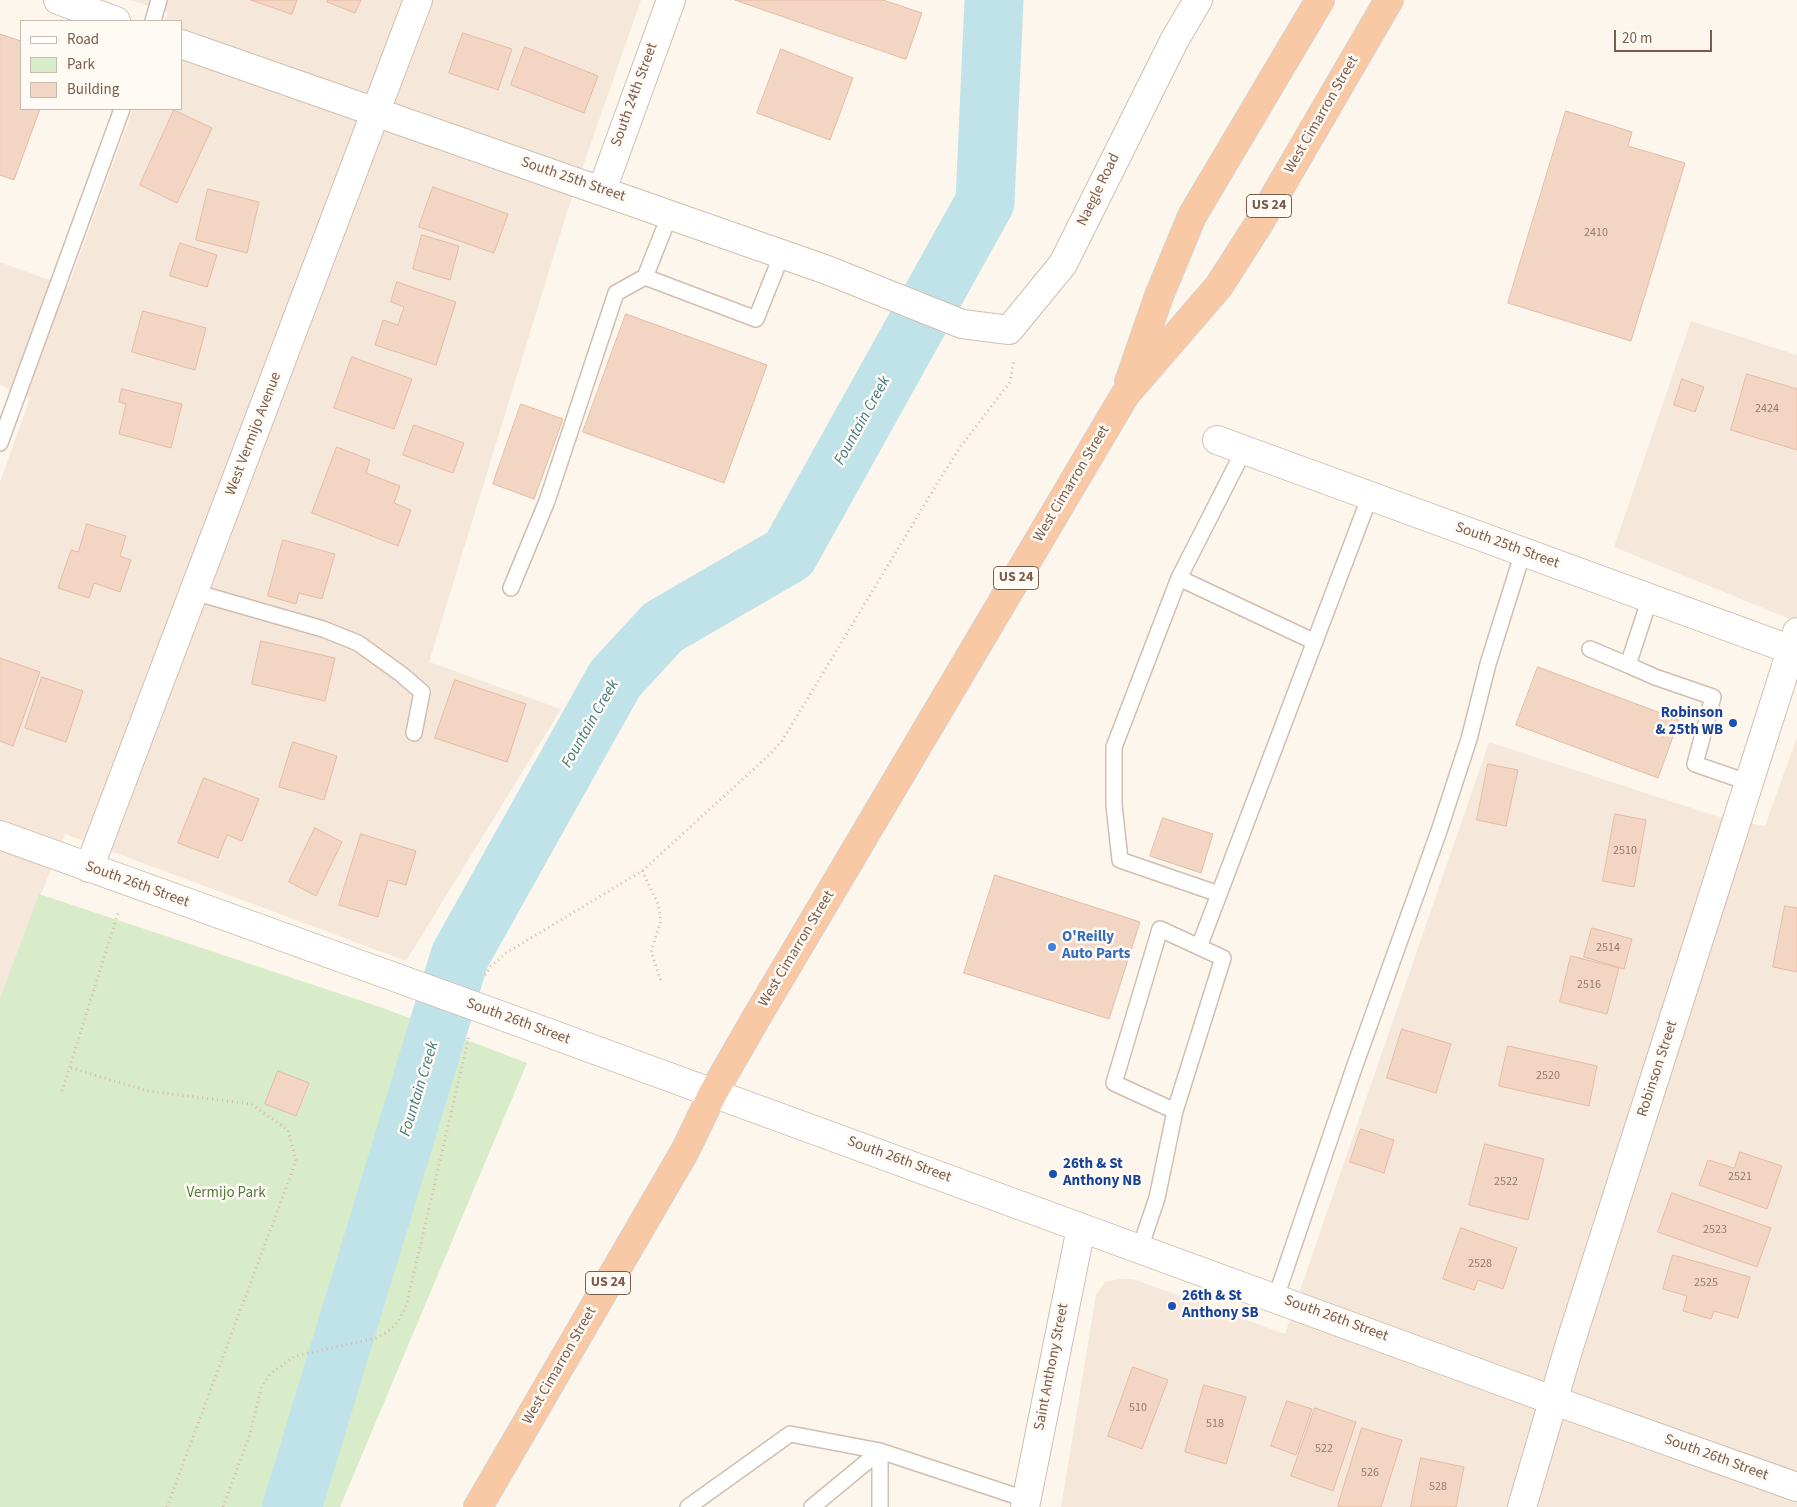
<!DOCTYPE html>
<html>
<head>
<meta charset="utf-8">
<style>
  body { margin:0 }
  #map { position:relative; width:1797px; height:1507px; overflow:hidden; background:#fdf6ec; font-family:"Source Sans 3",sans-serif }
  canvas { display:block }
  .legend { position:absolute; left:20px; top:20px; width:162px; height:90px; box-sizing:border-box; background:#fffaf3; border:1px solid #cabbb1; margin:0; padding:6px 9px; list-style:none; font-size:15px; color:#7a5c4d }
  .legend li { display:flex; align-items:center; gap:10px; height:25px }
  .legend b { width:25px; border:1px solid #cabbb1 }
  .scale { position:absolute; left:1614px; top:30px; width:98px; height:22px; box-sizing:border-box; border:2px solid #7a5c4d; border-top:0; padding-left:6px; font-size:15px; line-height:18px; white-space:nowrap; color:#7a5c4d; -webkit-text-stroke:4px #fffaf3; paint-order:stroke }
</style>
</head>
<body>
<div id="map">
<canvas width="1797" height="1507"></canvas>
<ul class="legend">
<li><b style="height:6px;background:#fff"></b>Road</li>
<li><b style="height:14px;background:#d8ecc9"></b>Park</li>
<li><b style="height:14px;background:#f3d5c3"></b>Building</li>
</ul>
<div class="scale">20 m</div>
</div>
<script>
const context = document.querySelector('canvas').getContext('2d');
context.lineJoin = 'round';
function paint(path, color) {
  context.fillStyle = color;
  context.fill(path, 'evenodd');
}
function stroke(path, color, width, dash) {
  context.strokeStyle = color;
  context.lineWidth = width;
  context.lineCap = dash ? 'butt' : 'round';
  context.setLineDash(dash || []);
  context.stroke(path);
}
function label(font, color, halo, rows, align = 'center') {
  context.font = font + ' "Source Sans 3",sans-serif';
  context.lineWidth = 5;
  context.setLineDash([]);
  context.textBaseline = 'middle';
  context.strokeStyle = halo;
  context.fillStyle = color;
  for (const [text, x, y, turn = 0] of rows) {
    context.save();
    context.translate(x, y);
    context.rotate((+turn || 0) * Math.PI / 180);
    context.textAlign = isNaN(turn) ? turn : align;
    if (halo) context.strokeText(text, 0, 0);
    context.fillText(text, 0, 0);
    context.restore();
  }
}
paint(new Path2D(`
  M131,0H641L568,209L429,662L561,709L406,961L65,834L0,998V482L30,398L0,385V262L68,287L133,109H181V21H165L168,12Z
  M1691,321L1797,355V622L1614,547Z
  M1797,737V1507H1061L1096,1295L1105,1282L1120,1279H1133L1285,1334L1489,742L1716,816L1765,826Z`), '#f5e8da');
paint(new Path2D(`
  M39,894L383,1008L527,1063L340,1507H0V998Z`), '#d8ecc9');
stroke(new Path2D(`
  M292,1507L460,956L615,679L663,627L789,554L985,202L994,0`), '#bfe3e8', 59);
const building = new Path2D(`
  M251,0H297L292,14Z
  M328,0H361L355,13L327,2Z
  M735,0H883L922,13L906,59Z
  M463,33L512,49L498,90L449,73Z
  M0,34L21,41V109H40L14,180L0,175Z
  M525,47L598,76L584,113L511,85Z
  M781,49L853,78L830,140L757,113Z
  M174,110L212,128L177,203L140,185Z
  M1566,111L1632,132L1628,146L1685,163L1631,341L1508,303Z
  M433,187L508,214L494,253L419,227Z
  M208,189L259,202L247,253L196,240Z
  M422,235L459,246L450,280L413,269Z
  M180,243L217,255L207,287L170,276Z
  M397,282L456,302L436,365L375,345L383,320L398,325L404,307L391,302Z
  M143,311L206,328L195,370L132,352Z
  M626,314L767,365L724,483L583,432Z
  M352,357L412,379L394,429L334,408Z
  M1747,374L1797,389V450L1731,430Z
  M1682,379L1704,387L1695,412L1674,405Z
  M122,389L182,404L171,448L119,434L126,404L119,402Z
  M521,404L563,419L534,499L493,484Z
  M414,425L464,443L453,473L403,455Z
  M337,447L370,460L366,473L400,486L394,503L411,510L398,546L312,513Z
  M87,524L126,536L120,556L131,560L120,592L94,583L89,598L58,588L71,550L78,552Z
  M283,540L335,554L322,599L299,593L296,604L268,596Z
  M261,641L335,658L325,701L252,684Z
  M0,658L40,672L13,746L0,741Z
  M1538,667L1679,720L1658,778L1516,725Z
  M42,677L83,691L66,742L25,728Z
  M455,680L526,704L507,762L435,738Z
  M293,742L337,756L324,800L279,787Z
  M1488,764L1518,770L1506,826L1477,820Z
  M204,778L259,799L242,841L227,835L218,858L178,843Z
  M1615,814L1646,820L1634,887L1603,881Z
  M1163,818L1213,834L1201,873L1150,856Z
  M315,828L342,842L316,896L289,882Z
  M361,834L416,851L406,885L388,880L378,917L339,905Z
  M995,875L1140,922L1109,1019L964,973Z
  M1785,906L1797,908V972L1773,967Z
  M1592,928L1632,939L1624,969L1584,957Z
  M1571,956L1619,968L1607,1014L1560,1002Z
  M1402,1029L1451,1044L1436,1093L1387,1078Z
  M1508,1046L1597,1066L1589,1106L1499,1086Z
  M278,1071L309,1083L296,1116L265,1104Z
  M1361,1129L1394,1140L1384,1173L1350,1162Z
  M1485,1144L1544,1159L1528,1220L1469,1205Z
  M1740,1152L1782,1166L1767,1209L1699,1185L1708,1160L1734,1168Z
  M1672,1193L1771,1228L1757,1267L1658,1232Z
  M1461,1228L1517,1248L1503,1289L1478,1280L1474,1290L1443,1279Z
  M1673,1255L1750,1277L1738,1318L1714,1311L1711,1319L1683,1311L1687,1296L1663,1289Z
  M1133,1367L1168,1380L1142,1449L1108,1436Z
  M1204,1385L1246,1397L1226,1464L1185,1452Z
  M1287,1401L1312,1409L1296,1455L1271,1446Z
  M1315,1408L1356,1422L1333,1491L1291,1476Z
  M1362,1428L1402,1440L1381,1507H1341L1338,1506Z
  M1421,1458L1464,1467L1456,1507H1411Z`);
paint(building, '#f3d5c3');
stroke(building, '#e6bba3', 1);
const service = new Path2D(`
  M153,21L159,0
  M670,214L645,277L756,319L782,254
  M0,443L122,109
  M1244,450L1179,578L1315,642
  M1179,578L1114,747V805L1120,860L1219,894
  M511,588L547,501L616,293L645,277
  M194,592L323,629L358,643L401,674L422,692L414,733
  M1590,649L1628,665L1650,598
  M1628,665L1655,677L1713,697L1695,764L1750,783
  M1199,947L1370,496
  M1140,1248L1157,1198L1175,1111L1223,958L1160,929L1114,1083L1175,1111
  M1276,1297L1354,1068L1439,831L1469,739L1488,664L1523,552
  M688,1507L790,1434L880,1451L1025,1499
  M812,1507L880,1451
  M880,1507V1451`);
const minor = new Path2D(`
  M58,0L116,21
  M181,44L827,270L962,324L1009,330L1063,264L1174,41L1198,0
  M602,190L671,0
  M1217,440L1797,652
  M89,868L418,0
  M1025,1507L1081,1228
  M1522,1507L1569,1347L1797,632`);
const tertiary = new Path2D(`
  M0,835L386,974
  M505,1017L1555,1401L1797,1487`);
const trunk = new Path2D(`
  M1129,382L1159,296L1192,216L1320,0
  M478,1507L685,1151L713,1093L755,1020L1125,395L1219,286L1258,225L1389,0`);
stroke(service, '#d1beb0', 18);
stroke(minor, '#d1beb0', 30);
stroke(tertiary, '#d1beb0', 30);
stroke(trunk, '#dad1cd', 30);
stroke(new Path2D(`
  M642,871L658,904L661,920L651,952L661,981
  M485,975L491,966L506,953L642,871L767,757L782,741L943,474L961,446L1010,382L1014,359
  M71,1068L148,1091L251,1104L288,1130L296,1161L167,1507
  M62,1091L119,910
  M223,1507L249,1437L262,1386L270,1374L295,1356L376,1338C394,1330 400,1321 407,1303L469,1036`), '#d9b8a5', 3, [1, 4]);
stroke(service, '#fff', 15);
stroke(minor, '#fff', 28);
stroke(tertiary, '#fff', 28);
stroke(trunk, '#f9c8a4', 28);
const tertiaryBridge = new Path2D(`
  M386,974L505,1017`);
stroke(tertiaryBridge, '#d1beb0', 30, []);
stroke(tertiaryBridge, '#fff', 28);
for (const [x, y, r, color] of [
  [1733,723,5,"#1a4fb4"],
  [1052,947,5,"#3f7fe0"],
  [1053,1174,5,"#1a4fb4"],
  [1172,1306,5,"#1a4fb4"]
]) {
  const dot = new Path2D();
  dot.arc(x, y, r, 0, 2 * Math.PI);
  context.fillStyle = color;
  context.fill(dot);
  stroke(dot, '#fffaf3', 2);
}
label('12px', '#987a6a', null, [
  ["2410",1596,233],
  ["2424",1767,409],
  ["2510",1625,851],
  ["2514",1608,948],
  ["2516",1589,985],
  ["2520",1548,1076],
  ["2521",1740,1177],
  ["2522",1506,1182],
  ["2523",1715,1230],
  ["2528",1480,1264],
  ["2525",1706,1283],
  ["510",1138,1408],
  ["518",1215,1424],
  ["522",1324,1449],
  ["526",1370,1473],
  ["528",1438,1487]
]);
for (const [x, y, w] of [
  [1269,206,45],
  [1016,578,45],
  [608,1283,45]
]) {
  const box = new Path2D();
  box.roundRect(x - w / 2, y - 11.5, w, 23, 4);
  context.fillStyle = '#fffaf3';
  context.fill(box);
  stroke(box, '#7a5c4d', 1);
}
label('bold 14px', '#7a5c4d', null, [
  ["US 24",1269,206],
  ["US 24",1016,578],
  ["US 24",608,1283]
]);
label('15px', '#7a5c4d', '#fffaf3', [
  ["South 24th Street",635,95,-70],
  ["West Cimarron Street",1322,115,-60],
  ["South 25th Street",573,180,19],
  ["Naegle Road",1099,190,-64],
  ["West Vermijo Avenue",254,434,-69],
  ["West Cimarron Street",1072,484,-59],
  ["South 25th Street",1507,546,20],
  ["South 26th Street",137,885,20],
  ["West Cimarron Street",797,949,-59],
  ["South 26th Street",518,1022,20],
  ["Robinson Street",1658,1069,-72],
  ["South 26th Street",899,1160,20],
  ["South 26th Street",1336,1319,20],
  ["West Cimarron Street",560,1366,-60],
  ["Saint Anthony Street",1052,1367,-79],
  ["South 26th Street",1716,1458,20]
]);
label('bold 15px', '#164399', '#fffaf3', [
  ["Robinson",1723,714,"right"],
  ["& 25th WB",1723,731,"right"],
  ["26th & St",1063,1165],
  ["Anthony NB",1063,1182],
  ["26th & St",1182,1297],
  ["Anthony SB",1182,1314]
], 'left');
label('bold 15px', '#366cbe', '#fffaf3', [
  ["O'Reilly",1062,938],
  ["Auto Parts",1062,955]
], 'left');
label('15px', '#537a41', '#fffaf3', [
  ["Vermijo Park",226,1194]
]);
label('italic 16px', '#437c86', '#fffaf3', [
  ["Fountain Creek",863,421,-61],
  ["Fountain Creek",591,724,-60],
  ["Fountain Creek",420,1089,-73]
]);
</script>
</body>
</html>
